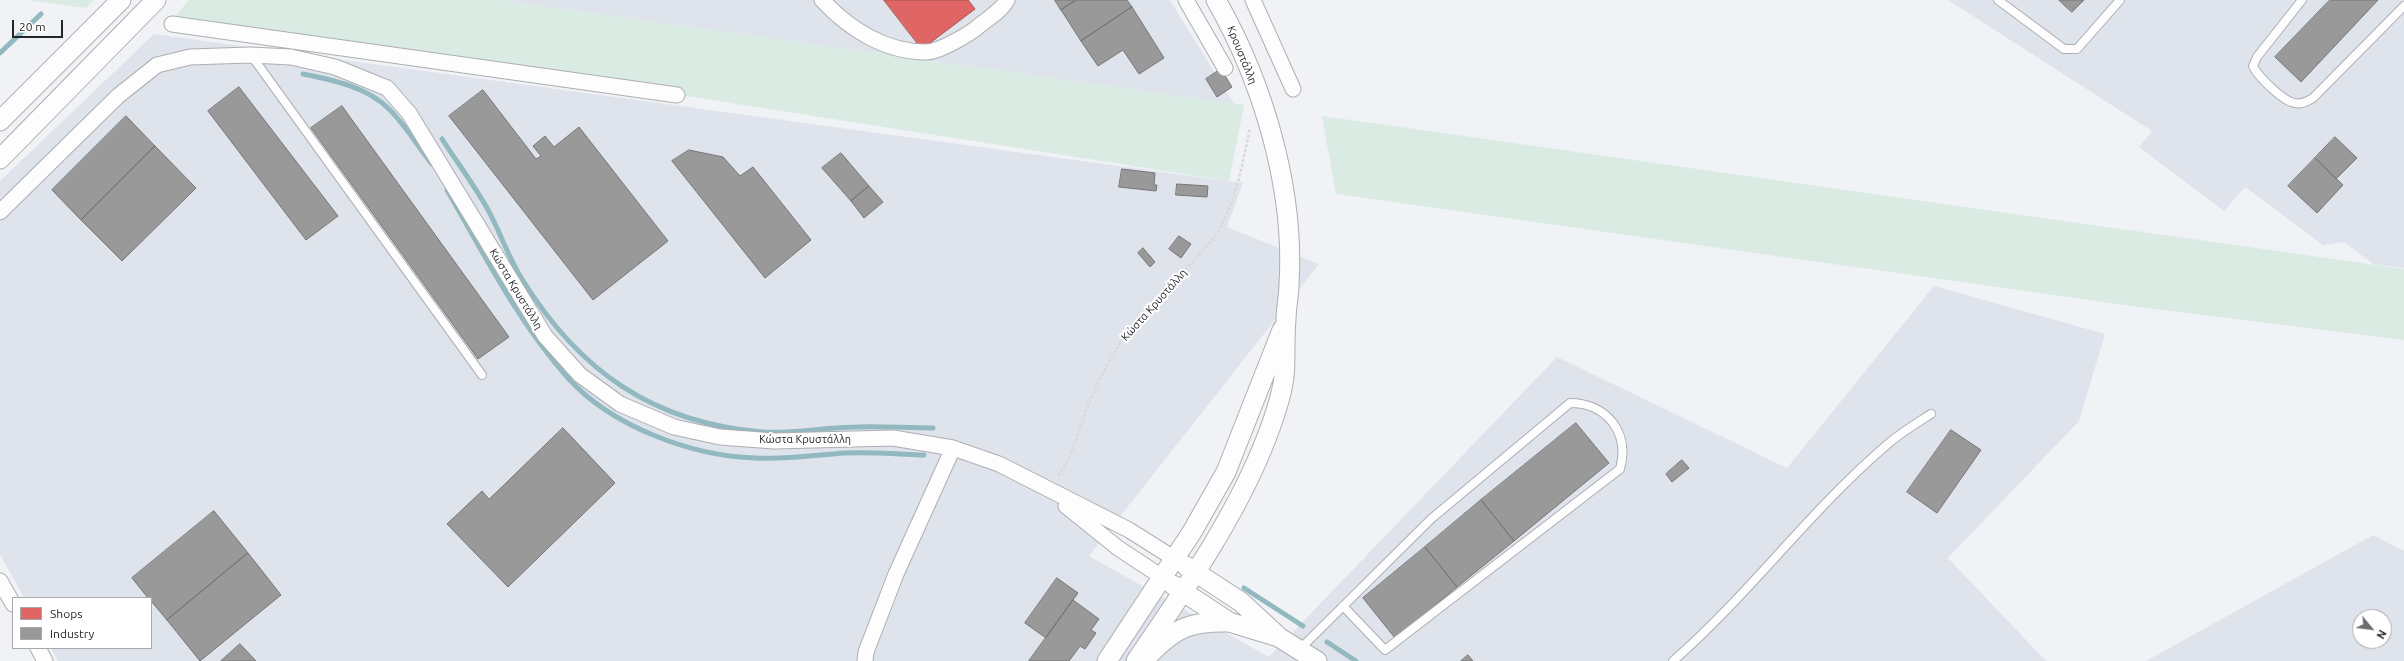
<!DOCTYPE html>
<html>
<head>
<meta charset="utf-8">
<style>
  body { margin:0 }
  #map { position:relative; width:2404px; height:661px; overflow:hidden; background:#f0f2f5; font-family:Ubuntu,sans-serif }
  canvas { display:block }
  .legend { position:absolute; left:12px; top:597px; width:140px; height:52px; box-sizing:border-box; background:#fff; border:1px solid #a7a8a9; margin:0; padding:5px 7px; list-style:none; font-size:12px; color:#242527 }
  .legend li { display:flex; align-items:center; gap:8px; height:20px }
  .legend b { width:20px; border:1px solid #a7a8a9 }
  .north { position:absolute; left:2352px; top:609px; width:40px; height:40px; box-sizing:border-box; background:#fff; border:1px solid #a7a8a9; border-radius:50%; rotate:119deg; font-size:11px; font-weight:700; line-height:16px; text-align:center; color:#242527 }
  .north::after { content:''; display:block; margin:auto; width:14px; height:18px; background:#6b6d6f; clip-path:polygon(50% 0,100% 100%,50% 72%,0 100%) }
  .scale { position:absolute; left:12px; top:20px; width:51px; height:18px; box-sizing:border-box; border:2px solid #242527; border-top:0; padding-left:5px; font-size:12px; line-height:14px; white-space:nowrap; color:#242527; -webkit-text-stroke:3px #fff; paint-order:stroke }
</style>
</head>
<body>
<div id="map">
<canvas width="2404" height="661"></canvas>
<ul class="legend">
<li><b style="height:11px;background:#e06666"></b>Shops</li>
<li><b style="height:11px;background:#999"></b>Industry</li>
</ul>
<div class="north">N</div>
<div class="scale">20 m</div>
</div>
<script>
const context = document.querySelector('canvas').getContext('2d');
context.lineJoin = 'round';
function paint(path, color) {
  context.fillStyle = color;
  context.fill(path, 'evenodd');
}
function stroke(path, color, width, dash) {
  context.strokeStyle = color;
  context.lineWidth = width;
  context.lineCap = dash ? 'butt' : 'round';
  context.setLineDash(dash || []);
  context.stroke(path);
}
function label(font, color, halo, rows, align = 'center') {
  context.font = font + ' Ubuntu,sans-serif';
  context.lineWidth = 4;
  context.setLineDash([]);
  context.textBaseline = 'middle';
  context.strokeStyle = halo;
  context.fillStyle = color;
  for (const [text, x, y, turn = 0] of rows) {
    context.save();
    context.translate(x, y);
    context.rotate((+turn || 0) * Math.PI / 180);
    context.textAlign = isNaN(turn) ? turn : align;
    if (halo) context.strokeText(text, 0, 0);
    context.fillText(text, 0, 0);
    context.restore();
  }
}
paint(new Path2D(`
  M500,0H1170L1234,104Z
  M1948,0H2404V268L2373,264L2344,242L2323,245L2245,187L2224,211L2139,147L2152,131Z
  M154,34L1243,183L1227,227L1319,264L1089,556L1269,657L1557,357L1787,468L1934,286L2105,334L2079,421L1948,558L2046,661H58L51,648H151V598H24L0,554V181Z
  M2373,535L2404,551V661H2146ZM2360,617H2384V641H2360Z`), '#dfe4ec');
paint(new Path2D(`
  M26,0H94L86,8Z
  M189,0H500L1244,105L1229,181L175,16Z
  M1322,116L2404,269V340L2139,307L1336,194Z`), '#d9ebe2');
const shops = new Path2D(`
  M884,0H968L975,9L922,49Z`);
paint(shops, '#e06666');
stroke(shops, '#a85253', 1);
const industry = new Path2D(`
  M1055,0H1076L1061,10Z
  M1076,0H1127L1132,7L1081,41L1061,10Z
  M2059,0H2084L2072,12Z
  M2330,0H2378L2301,82L2275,57Z
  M1132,7L1164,58L1139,74L1123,50L1098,66L1081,41Z
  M1221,69L1232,87L1217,97L1206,79Z
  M239,87L338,216L306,240L208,111Z
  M483,90L536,159L541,156L533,146L545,136L554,147L579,127L668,241L593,300L449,116Z
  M342,106L509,337L478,359L311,128Z
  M126,116L155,146L81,220L52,190Z
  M2335,137L2357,158L2336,179L2315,158Z
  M155,146L196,188L122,261L81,220Z
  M689,150L723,157L740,176L753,167L811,240L765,278L672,161Z
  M841,153L869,186L851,201L822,168Z
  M2315,158L2343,185L2317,213L2288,186Z
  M1122,169L1155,173L1154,185H1157L1156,191L1119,187Z
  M1177,184L1208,186L1207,197L1176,195Z
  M869,186L883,202L864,218L851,201Z
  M1179,236L1191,244L1181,258L1169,249Z
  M1143,248L1155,262L1150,267L1138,253Z
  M1576,423L1609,463L1514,541L1481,500Z
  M563,428L615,483L508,587L447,524L482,491L489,499Z
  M1951,430L1981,450L1937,513L1907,492Z
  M1682,460L1689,468L1672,482L1666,474Z
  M1481,500L1514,541L1457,587L1425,547Z
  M214,511L248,553L167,620L151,601V598H148L132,578Z
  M1425,547L1457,587L1395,638L1363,598Z
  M248,553L281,595L200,661L167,620Z
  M1057,578L1078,593L1046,638L1025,623Z
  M1073,600L1099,619L1091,630L1096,633L1085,649L1080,646L1069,661H1029Z
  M240,644L256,661H221Z
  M1468,655L1473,661H1461Z`);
paint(industry, '#999');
stroke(industry, '#767677', 1);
stroke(new Path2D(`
  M0,53L41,14
  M303,74C333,80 368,87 390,110C406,126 418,147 432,164
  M442,139C457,162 474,185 487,208C500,231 508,257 522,279C579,371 653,423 762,432C794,434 825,427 857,427C882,426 907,428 933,428
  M447,190C484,254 518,322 568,378C611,426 691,456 755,458C785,460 815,455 845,453C871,452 898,454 924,455
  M1244,588L1303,626
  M1327,642L1356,661`), '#93b9c0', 5);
const service = new Path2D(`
  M1998,0L2064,49H2077L2120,0
  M2302,0L2257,57L2253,66C2258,77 2284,102 2295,103C2302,105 2307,101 2313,98L2404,6
  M251,55L482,375
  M1299,650L1431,519L1570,403C1607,403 1630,433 1620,469L1385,650L1343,606
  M1673,661C1750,594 1811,509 1889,443C1902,432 1917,423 1931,414`);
const minor = new Path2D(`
  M822,0C849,29 885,52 926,52C939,52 970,34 980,25C989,18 1002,10 1007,0
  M1186,0L1225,68
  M1253,0L1293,89
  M172,24L677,95
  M0,212L118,96L157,65L190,57L250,55L291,57L335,67L387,88L409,113L545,336L580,375L620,404L674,427L720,437L774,441L893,438L953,448L999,464L1129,530L1175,559
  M1066,506L1118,548L1162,577
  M0,581L13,604
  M38,648L45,661
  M865,661L866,652L896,574L953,448`);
const tertiary = new Path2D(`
  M0,121L121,0
  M0,159L156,0
  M1186,566L1241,602L1280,638L1317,661
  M1173,585L1229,622L1275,636
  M1150,654C1176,627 1192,621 1229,622
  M1107,661L1192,532L1226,472L1282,330
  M1136,661C1182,593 1230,526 1262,449C1271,427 1281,401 1284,377C1286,358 1284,339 1286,320C1286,308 1289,296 1289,284C1295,189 1263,82 1216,0`);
stroke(service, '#adaeb1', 10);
stroke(minor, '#adaeb1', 17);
stroke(tertiary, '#adaeb1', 21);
stroke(new Path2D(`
  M1058,476C1073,456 1077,434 1086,411C1096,385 1109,359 1125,336L1214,238C1236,204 1242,166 1250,128`), '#d9d9db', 2.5, [3, 2]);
stroke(service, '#fdfdfe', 8);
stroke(minor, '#fdfdfe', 15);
stroke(tertiary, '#fdfdfe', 19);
label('11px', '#242527', '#fff', [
  ["Κρουστάλλη",1242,55,68],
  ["Κώστα Κρυστάλλη",516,289,59],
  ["Κώστα Κρυστάλλη",1154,305,-48],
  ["Κώστα Κρυστάλλη",805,439]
]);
</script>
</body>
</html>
